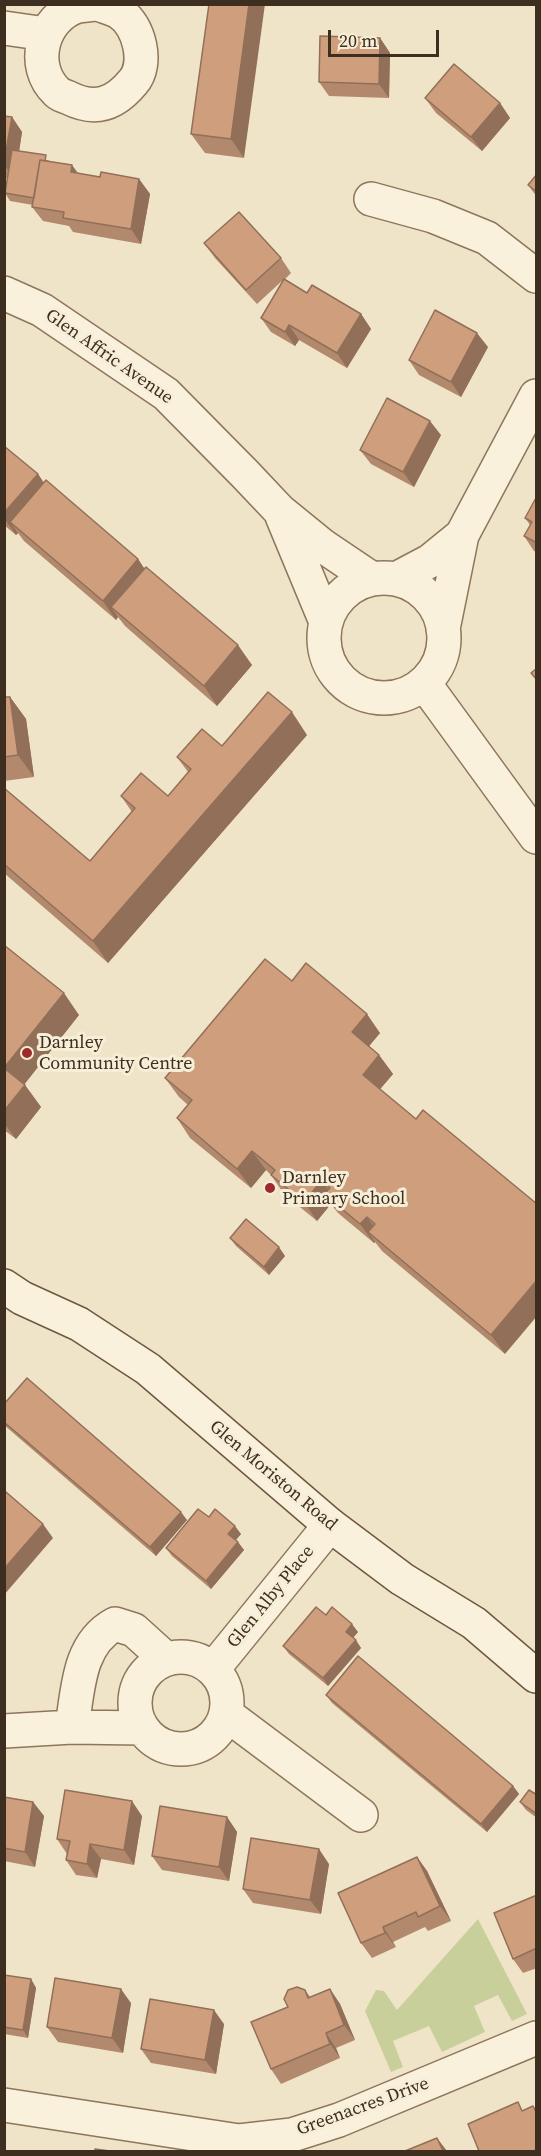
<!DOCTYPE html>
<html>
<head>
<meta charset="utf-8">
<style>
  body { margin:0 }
  #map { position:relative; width:541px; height:2156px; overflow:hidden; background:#f0e4c8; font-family:"Source Serif 4",serif }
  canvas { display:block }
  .frame { position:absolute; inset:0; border:6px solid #3d2e20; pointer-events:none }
  .scale { position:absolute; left:328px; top:30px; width:111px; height:27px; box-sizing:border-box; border:3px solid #3d2e20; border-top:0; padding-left:8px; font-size:18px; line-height:21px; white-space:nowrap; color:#3d2e20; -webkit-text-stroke:4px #f7eed8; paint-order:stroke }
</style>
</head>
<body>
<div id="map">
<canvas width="541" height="2156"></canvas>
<div class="frame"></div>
<div class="scale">20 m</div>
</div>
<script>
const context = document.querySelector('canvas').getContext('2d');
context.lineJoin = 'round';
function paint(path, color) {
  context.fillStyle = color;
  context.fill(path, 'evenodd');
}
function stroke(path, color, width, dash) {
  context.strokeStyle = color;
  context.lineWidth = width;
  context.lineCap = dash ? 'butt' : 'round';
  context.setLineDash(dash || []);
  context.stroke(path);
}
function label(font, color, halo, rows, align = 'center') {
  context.font = font + ' "Source Serif 4",serif';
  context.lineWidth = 6;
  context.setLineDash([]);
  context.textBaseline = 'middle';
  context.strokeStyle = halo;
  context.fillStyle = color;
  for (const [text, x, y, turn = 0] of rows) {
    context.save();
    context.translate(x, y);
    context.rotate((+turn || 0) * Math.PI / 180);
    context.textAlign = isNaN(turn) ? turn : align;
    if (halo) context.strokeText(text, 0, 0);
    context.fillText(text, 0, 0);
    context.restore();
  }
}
paint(new Path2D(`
  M478,1919L527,2014L512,2021L498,1995L474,2006L485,2032L442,2052L429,2026L393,2041L403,2067L391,2072L365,2011L376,1990L384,1991L397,2010Z`), '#c9cf9b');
const street = new Path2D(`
  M96,4C90,5 83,5 78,6C42,17 29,66 57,92C59,95 65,96 69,98C95,111 115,104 133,82C149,64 139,25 120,13C114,9 105,7 98,4
  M4,28L46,34
  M371,199L433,216L487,238L536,276
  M4,293L42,310L166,394L245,474L280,511L323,546L372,579
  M282,516L326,622
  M324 638a60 60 0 1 1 120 0a60 60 0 1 1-120 0Z
  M396,579L430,561L462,535
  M443,629L462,535L536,396
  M424,683L536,837
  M135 1703a46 46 0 1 1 92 0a46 46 0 1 1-92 0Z
  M213,1669L330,1525
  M226,1714L361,1815
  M72,1727C78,1690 78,1644 115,1624L134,1630L166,1659
  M4,1731L72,1727L142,1728
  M4,2105L239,2141L292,2135L339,2120L536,2038`);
const secondary = new Path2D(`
  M4,1286L22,1298L79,1324L148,1369L330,1525L402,1579L474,1623L536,1676`);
stroke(street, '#8d765c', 36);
stroke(secondary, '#6f573f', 36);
stroke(street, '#faf1dc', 33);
stroke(secondary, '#faf1dc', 33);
paint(new Path2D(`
  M209,4L244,158L205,153L191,134Z
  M380,38L390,53L389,98L329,96L319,82Z
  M425,98L500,103L510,118L482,151L436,113Z
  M4,116L12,117L22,132L19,151L50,161L78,174L100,177L139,179L150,194L141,244L73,232L69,226L43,221L32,207L33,205L10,201L5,193L7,178L4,177Z
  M537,174V197L528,185Z
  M204,243L281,258L291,273L285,279L307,293L361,314L371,329L347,368L299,340L295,346L271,332L261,318L283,280L257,304L215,258Z
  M488,347L461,397L419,375L409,360Z
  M441,435L414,487L371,464L360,450Z
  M4,446L38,474L44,483L138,559L144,568L252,665L217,706L125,626L118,617L116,620L24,541L18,533L16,535L4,525Z
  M537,496V552L534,551L524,536L530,525L525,518Z
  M4,697H10L26,719L34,777L4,781Z
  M307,735L108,963L4,873V788L90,861L132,812L121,796H168L188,772L177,757L222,746Z
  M4,945L79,1015L24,1084L41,1107L16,1139L4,1130Z
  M292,981L380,1033L369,1046L379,1055L393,1074L380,1089L505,1354L382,1251L375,1242L374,1243L338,1213L331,1204L317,1221L284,1194L271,1175L266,1170L251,1188L190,1138L177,1118L188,1105L179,1097L165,1078Z
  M230,1238L285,1256L269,1275L236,1246Z
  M4,1404L187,1520L156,1556L4,1425Z
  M209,1517L241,1534L236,1540L244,1550L211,1589L172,1556L166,1548Z
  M326,1615L358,1632L353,1638L361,1648L328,1686L289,1654L283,1646Z
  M326,1695L513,1786L519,1794L487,1832L332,1703Z
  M537,1795V1818L526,1810L520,1802Z
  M4,1797L33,1802L44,1816L35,1867L4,1861Z
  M142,1816L134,1865L101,1859L97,1878L76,1875L66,1860L67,1854L57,1839Z
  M227,1817L237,1832L229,1881L162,1870L152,1856Z
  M417,1857L427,1871L451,1921L428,1931L425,1927L393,1942L396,1947L372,1958L361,1943Z
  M329,1864L321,1914L253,1903L243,1889Z
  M537,1895V1968L523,1973L513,1959Z
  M4,1975L31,1979L36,1988L28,2038L4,2034Z
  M330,1989L340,2004L355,2040L336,2048L340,2058L281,2084L271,2069L288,2007L305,1990L311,1998Z
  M131,2003L123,2053L58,2042L47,2027Z
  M224,2024L216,2074L151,2063L141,2049Z`), '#b2896c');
paint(new Path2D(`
  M249,4H265L244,158L231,139Z
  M380,38L390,53L389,98L379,84Z
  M500,103L510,118L482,151L471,137Z
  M12,117L22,132L15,179L4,165Z
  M72,165L83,180L71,172Z
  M139,179L150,194L141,244L131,229Z
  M361,314L371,329L347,368L337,353Z
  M289,325L299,340L295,346L285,332Z
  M477,333L488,347L461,397L451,382Z
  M430,421L441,435L414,487L403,472Z
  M38,474L51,494L10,522L18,533L16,535L4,518V513Z
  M138,559L151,579L111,607L118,617L116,620L103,601Z
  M238,645L252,665L217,706L204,686Z
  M10,697L26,719L34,777L18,755Z
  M292,712L307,735L108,963L93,941Z
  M64,993L79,1015L20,1090L4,1068Z
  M367,1014L380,1033L365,1051L352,1032Z
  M379,1055L393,1074L376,1094L363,1075Z
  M25,1085L41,1107L16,1139L4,1123V1111Z
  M252,1151L266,1170L251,1188L237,1169Z
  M322,1180L335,1200L324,1194L331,1204L317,1221L304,1202Z
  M367,1217L380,1236L368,1232L375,1242L374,1243L360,1224Z
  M279,1247L285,1256L269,1275L264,1267Z
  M537,1280V1316L505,1354L491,1335Z
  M181,1512L187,1520L156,1556L150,1547Z
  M43,1524L53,1538L4,1595V1569Z
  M235,1526L241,1534L234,1542L228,1534Z
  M238,1542L244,1550L211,1589L206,1581Z
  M352,1624L358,1632L351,1640L346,1632Z
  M356,1640L361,1648L328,1686L323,1678Z
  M513,1786L519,1794L487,1832L481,1824Z
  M132,1801L142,1816L134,1865L124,1850Z
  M33,1802L44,1816L35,1867L25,1852Z
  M227,1817L237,1832L229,1881L219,1867Z
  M90,1844L101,1859L97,1878L87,1864Z
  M319,1849L329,1864L321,1914L310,1900Z
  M417,1857L427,1871L451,1921L440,1906Z
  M383,1927L393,1942L396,1947L385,1933Z
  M31,1979L36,1988L28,2038L23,2030Z
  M121,1989L131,2003L123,2053L112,2038Z
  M330,1989L340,2004L355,2040L344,2025Z
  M214,2010L224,2024L216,2074L205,2060Z
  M326,2033L336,2048L340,2058L330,2044Z
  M437,2138L447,2151H443Z`), '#916f58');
const building = new Path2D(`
  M209,4H249L231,139L191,134Z
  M320,36L380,38L379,84L319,82Z
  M454,64L500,103L471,137L425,98Z
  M4,116L12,117L4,162Z
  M12,150L46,155L45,161L40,160L34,198L5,193Z
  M40,160L72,165L71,172L100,177L101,172L139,179L131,229L63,218L64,212L32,207Z
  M537,174V192L528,185Z
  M239,212L281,258L246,290L204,243Z
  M284,279L307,293L312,285L361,314L337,353L289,325L285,332L261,318Z
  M435,310L477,333L451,382L409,360Z
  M387,398L430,421L403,472L360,450Z
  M4,446L38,474L4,513Z
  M46,480L138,559L103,601L10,522Z
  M537,496V543L524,536L532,522L525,518Z
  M146,567L238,645L204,686L111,607Z
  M537,668V680L531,673Z
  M268,692L292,712L93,941L4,864V788L90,861L135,808L121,796L141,773L168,796L191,769L177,757L202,729L222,746Z
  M4,697H10L18,755L4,757Z
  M4,945L64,993L4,1068Z
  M265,959L292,981L306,963L367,1014L352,1032L379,1055L363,1075L416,1119L423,1110L537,1204V1280L491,1335L368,1232L375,1224L367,1217L360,1224L324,1194L330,1188L322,1180L304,1202L271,1175L275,1170L252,1151L237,1169L177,1118L192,1100L165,1078Z
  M4,1068L25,1085L4,1111Z
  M246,1219L279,1247L264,1267L230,1238Z
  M27,1378L181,1512L150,1547L4,1422V1404Z
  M6,1492L43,1524L4,1569V1493Z
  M198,1509L209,1517L215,1509L235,1526L228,1534L238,1542L206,1581L166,1548Z
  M316,1607L326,1615L332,1607L352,1624L346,1632L356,1640L323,1678L283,1646Z
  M358,1656L513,1786L481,1824L326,1695Z
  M65,1790L132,1801L124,1850L90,1844L87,1864L66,1860L70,1841L57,1839Z
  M529,1790L537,1795V1814L520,1802Z
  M4,1797L33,1802L25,1852L4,1848Z
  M160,1806L227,1817L219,1867L152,1856Z
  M251,1838L319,1849L310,1900L243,1889Z
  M417,1857L440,1906L418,1917L416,1912L383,1927L385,1933L361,1943L338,1893Z
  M537,1895V1948L513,1959L494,1913Z
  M4,1975L31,1979L23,2030L4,2027Z
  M55,1978L121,1989L112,2038L47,2027Z
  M297,1987L305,1990L308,1998L330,1989L344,2025L326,2033L330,2044L271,2069L251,2022L288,2007L284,1999L288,1990Z
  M150,1999L214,2010L205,2060L141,2049Z
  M518,2102L522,2111L533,2106L537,2114V2150L533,2151H479L468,2124Z
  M437,2138L443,2151H405Z
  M95,2149L110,2151H95Z`);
paint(building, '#cf9f7d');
stroke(building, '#916f58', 1.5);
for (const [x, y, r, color] of [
  [27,1053,6,"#9e2a2b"],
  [270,1188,6,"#9e2a2b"]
]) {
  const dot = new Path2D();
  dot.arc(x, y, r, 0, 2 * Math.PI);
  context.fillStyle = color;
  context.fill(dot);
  stroke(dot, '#f7eed8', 2);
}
label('18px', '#3d2e20', '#f7eed8', [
  ["Glen Affric Avenue",109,357,35],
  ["Glen Moriston Road",273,1476,40],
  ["Glen Alby Place",271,1597,-51],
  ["Greenacres Drive",363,2107,-20]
]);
label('18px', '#3d2e20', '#f7eed8', [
  ["Darnley",39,1043],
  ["Community Centre",39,1064],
  ["Darnley",282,1178],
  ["Primary School",282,1199]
], 'left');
</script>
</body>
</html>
